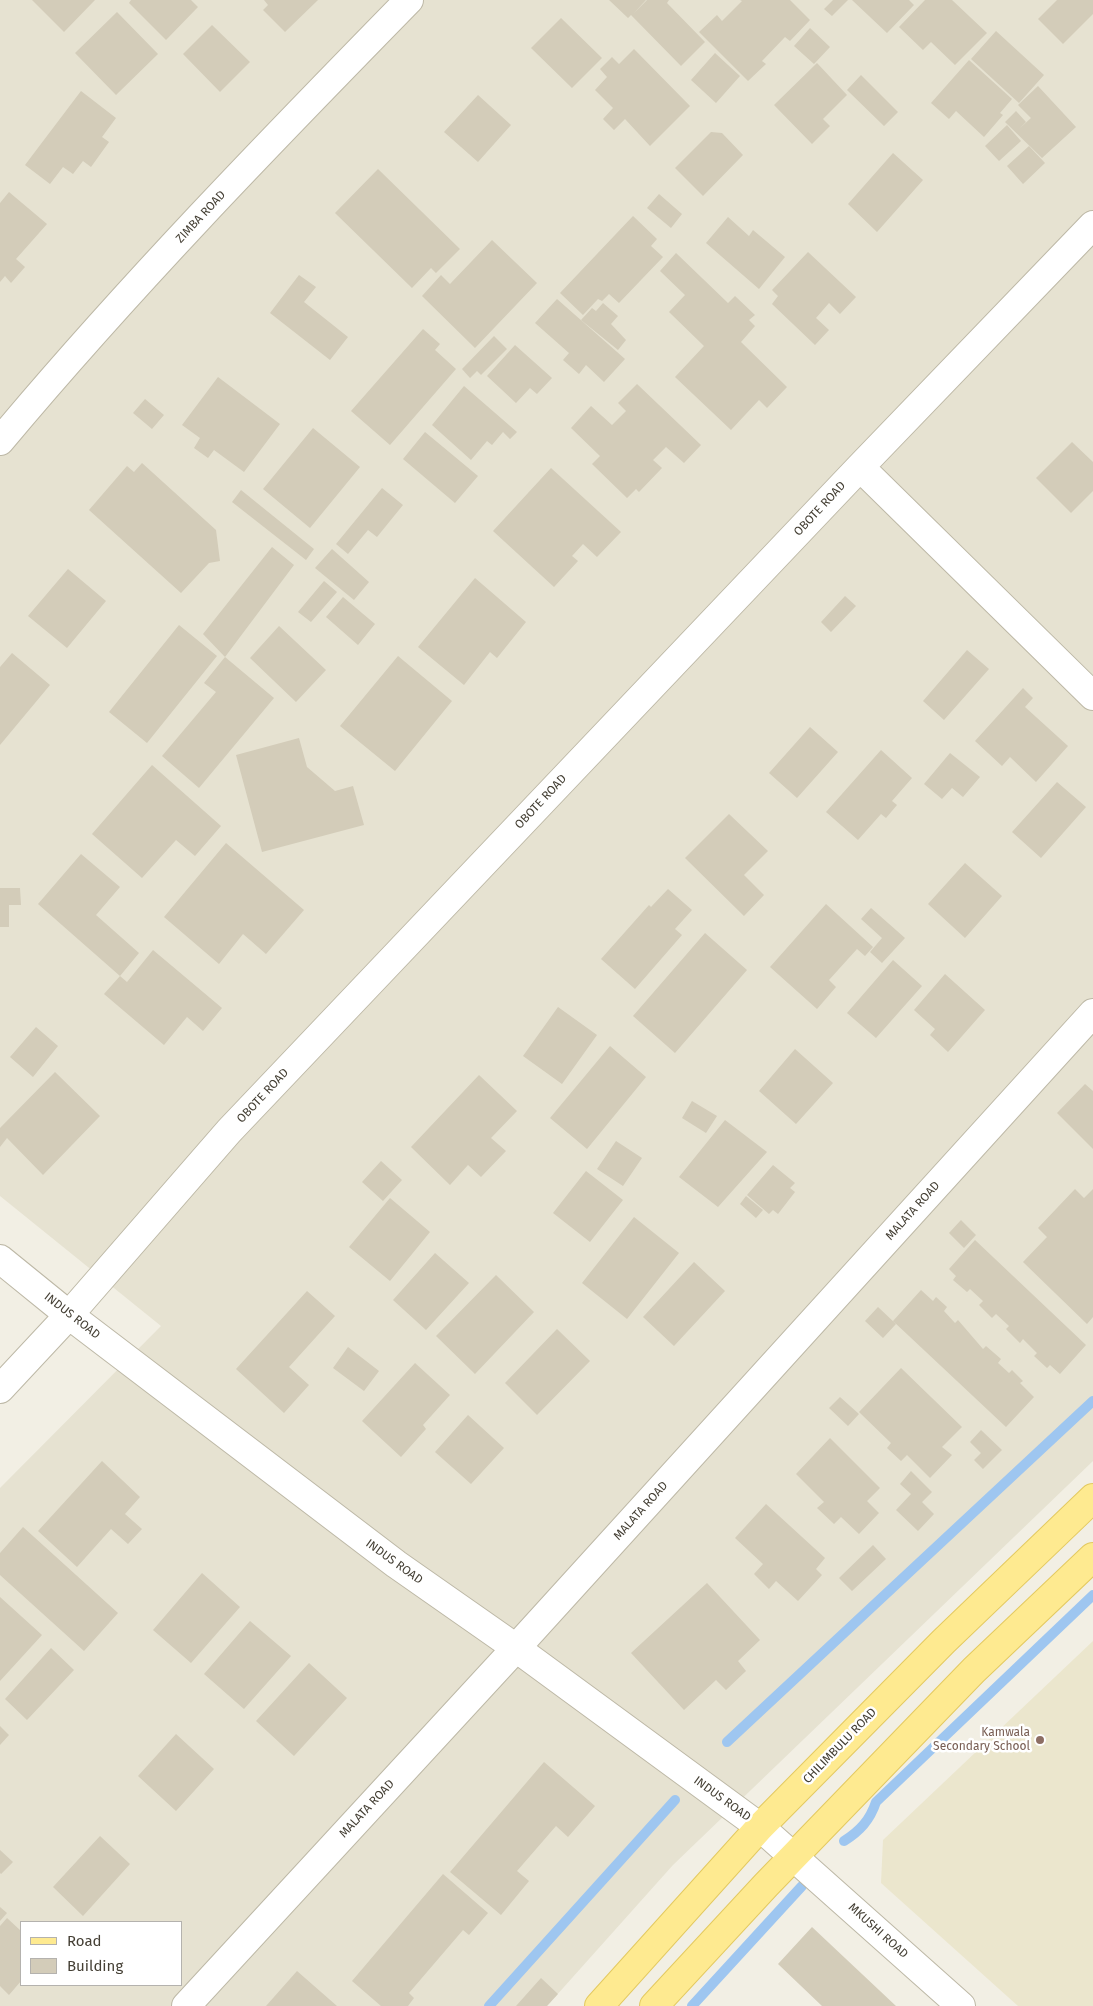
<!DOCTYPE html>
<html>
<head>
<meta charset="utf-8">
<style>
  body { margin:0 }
  #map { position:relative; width:1093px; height:2006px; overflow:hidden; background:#f2efe4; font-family:"Fira Sans",sans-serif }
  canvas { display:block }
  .legend { position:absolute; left:20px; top:1921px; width:162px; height:65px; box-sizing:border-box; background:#fff; border:1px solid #b4b2ae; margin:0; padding:6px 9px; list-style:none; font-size:15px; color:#443f34 }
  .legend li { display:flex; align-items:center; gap:10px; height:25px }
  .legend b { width:25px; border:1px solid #b4b2ae }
</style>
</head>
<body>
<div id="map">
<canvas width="1093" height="2006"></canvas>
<ul class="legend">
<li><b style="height:6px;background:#feea90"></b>Road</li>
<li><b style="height:14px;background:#d3ccb9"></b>Building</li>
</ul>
</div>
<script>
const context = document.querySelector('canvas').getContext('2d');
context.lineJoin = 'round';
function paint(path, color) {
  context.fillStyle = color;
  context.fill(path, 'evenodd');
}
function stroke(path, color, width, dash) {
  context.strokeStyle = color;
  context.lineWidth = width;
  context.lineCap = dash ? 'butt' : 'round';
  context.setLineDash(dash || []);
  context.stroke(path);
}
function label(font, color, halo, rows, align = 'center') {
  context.font = font + ' "Fira Sans",sans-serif';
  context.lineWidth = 5;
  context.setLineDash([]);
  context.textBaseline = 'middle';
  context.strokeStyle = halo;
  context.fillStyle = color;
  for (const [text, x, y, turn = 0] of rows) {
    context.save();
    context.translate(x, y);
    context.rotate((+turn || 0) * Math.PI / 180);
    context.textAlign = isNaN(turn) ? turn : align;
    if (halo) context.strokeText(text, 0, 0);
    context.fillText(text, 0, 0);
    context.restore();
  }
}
paint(new Path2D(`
  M0,0H1093V1461L673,1865L547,2006H0V1488L161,1326L0,1196ZM21,1922H181V1985H21Z`), '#e6e2d1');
paint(new Path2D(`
  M1093,1641V2006H1018L881,1883L883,1840Z`), '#ebe6cd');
stroke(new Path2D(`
  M727,1742L1093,1401
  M844,1841C860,1831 870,1820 876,1802L1093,1595
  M489,2006L675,1800
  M692,2006L802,1886`), '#9ec6f0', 10);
paint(new Path2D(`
  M32,0H95L64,32Z
  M131,0H191L198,7L166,40L129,3Z
  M264,0H318L285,32L263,10L268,5Z
  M609,0H646L634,13L647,0H669L667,3L705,42L681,66L631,15L628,18Z
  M740,0H790L810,20L790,41L785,37L762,61L766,64L748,81L699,32L717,15L722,21L742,1Z
  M833,0H848L832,16L824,9Z
  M852,0H909L914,5L887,33Z
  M925,0H952L987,33L955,65L931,42L923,50L899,27Z
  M1057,0H1093V14L1063,44L1038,19Z
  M117,12L158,54L116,95L75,53Z
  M561,18L602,58L572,88L531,48Z
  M212,25L250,62L220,92L183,54Z
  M810,28L830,47L814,64L794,46Z
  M996,31L1044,75L1019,103L971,59Z
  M634,49L690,106L650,146L625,119L614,130L603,119L613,108L595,90L607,77L600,69L612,57L619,64Z
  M715,53L740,76L716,103L691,80Z
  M969,60L1012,99L1000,113L1003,115L984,137L956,111L949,119L931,103Z
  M817,63L847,95L823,119L830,126L812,144L774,105Z
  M861,75L898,112L884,126L847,90Z
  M1038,86L1076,127L1042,158L1005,122L1016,111L1026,122L1019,129L1031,118L1018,105Z
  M81,91L116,118L102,137L109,142L91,167L83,161L73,174L63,167L50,184L25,165Z
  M478,95L511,125L478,162L444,132Z
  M1007,125L1021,141L999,161L985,146Z
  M711,132L722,133L743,155L703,196L675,168Z
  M1029,146L1045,163L1023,184L1007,166Z
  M893,153L923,180L877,232L848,204Z
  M378,169L460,249L436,273L431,268L412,288L335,213Z
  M9,192L47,224L16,259L25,267L11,283L5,276L0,282V203Z
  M659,194L682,214L671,228L647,208Z
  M633,216L657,239L651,246L663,257L619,303L609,294L602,301L598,299L583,315L560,293Z
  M728,217L749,236L753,230L785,257L759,289L706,243Z
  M492,240L537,283L475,348L422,296L441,275L450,284Z
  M808,252L856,297L840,314L829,303L816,318L829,330L815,345L772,304L778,296L772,290Z
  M676,253L728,303L735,296L755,315L749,320L755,326L741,342L787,387L767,408L759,400L731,430L675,377L704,346L669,312L685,295L660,271Z
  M299,275L316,287L304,302L348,337L330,360L270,313Z
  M557,299L625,359L604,382L586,365L579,374L563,360L569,353L535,323Z
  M603,303L618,316L611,324L626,340L618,350L581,320L592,308L596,311Z
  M423,329L440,344L435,350L456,369L390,445L351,411Z
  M494,336L507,349L481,375L477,371L470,378L462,369Z
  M515,345L552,378L537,394L530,388L516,403L487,376Z
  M218,377L280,424L244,472L214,450L208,458L194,448L200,438L182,425Z
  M637,384L701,445L684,463L666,447L653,460L662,468L639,492L636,489L627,498L592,464L600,456L571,428L591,406L612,425L626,411L618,403Z
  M464,386L517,432L510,439L503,432L492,445L487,441L471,460L432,425Z
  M145,399L164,415L152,429L133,413Z
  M313,428L360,467L310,528L263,489Z
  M425,432L478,476L455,503L403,459Z
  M1072,442L1093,462V491L1071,513L1036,478Z
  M142,463L216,530L220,561L209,563L181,593L89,510L127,466L134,472Z
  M551,468L621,532L597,557L583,544L572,556L578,561L554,587L493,531Z
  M382,488L403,505L377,537L368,530L348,554L336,544Z
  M241,490L314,549L306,560L232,502Z
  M272,547L294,565L225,657L203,634Z
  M332,549L369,582L354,600L315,568Z
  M68,569L106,601L67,648L28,616Z
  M475,578L526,622L497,658L490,652L464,685L418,647Z
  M324,581L337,592L311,622L298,612Z
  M845,596L856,606L831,632L821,622Z
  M343,597L375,624L358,645L326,617Z
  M179,625L217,656L147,743L109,712Z
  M279,626L326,670L296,702L250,658Z
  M967,650L989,669L944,720L923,701Z
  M12,653L50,685L0,745V667Z
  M398,656L452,701L395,771L340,726Z
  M225,657L274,698L199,788L162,756L216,692L204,683Z
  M1023,688L1033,698L1025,707L1068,746L1036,782L1010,757L1002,766L975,741Z
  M810,727L838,752L797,798L769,773Z
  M299,738L307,767L335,791L353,786L364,825L262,852L236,755Z
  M881,750L912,778L892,801L897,805L886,818L881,814L858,840L826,812Z
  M950,753L980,777L963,797L952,788L942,799L924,784Z
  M152,765L221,826L195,856L176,840L142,878L92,834Z
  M1057,782L1086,807L1041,858L1012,832Z
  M729,814L768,851L744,875L764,895L744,916L685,858Z
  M226,843L304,910L266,954L243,934L219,964L164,917Z
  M81,854L120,887L96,915L139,953L120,976L38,904Z
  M965,863L1002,896L965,938L928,904Z
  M0,888H20L21,905H9V927H0Z
  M668,889L692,910L675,929L682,935L635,989L601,959L649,905L651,907Z
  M826,904L873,947L865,956L857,949L829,980L836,987L817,1009L770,967Z
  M871,908L905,938L882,963L870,952L882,938L861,919Z
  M705,933L747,970L675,1053L633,1016Z
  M153,950L222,1008L203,1031L187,1017L164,1045L104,994L120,976L127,982Z
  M893,960L922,986L876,1038L847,1013Z
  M945,974L985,1010L948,1052L930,1035L935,1029L914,1010Z
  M558,1007L597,1035L562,1084L523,1056Z
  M36,1027L58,1046L33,1077L10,1057Z
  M610,1046L646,1077L587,1149L550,1118Z
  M795,1049L833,1083L796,1124L759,1091Z
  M55,1072L100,1116L43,1175L7,1138L0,1147V1128Z
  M479,1075L517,1111L491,1138L506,1151L481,1177L468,1165L450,1185L411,1147Z
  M1085,1084L1093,1091V1149L1057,1113Z
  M692,1101L717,1116L706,1133L682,1118Z
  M725,1120L767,1152L718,1207L679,1177Z
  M616,1141L642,1158L623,1186L597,1169Z
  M381,1161L402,1180L383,1201L362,1182Z
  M773,1165L795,1183L790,1188L795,1192L778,1214L773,1210L769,1214L747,1195Z
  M586,1171L623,1200L590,1242L553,1213Z
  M1075,1189L1084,1198L1093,1189V1317L1087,1324L1023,1262L1047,1237L1038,1228Z
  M746,1196L763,1210L756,1218L740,1204Z
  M390,1198L430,1232L390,1281L349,1247Z
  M634,1217L679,1253L627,1319L582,1283Z
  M961,1220L976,1235L964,1248L949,1233Z
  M975,1240L1086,1345L1060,1374L1050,1365L1047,1368L1034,1356L1037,1353L1023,1339L1020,1343L1006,1329L1009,1326L996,1314L992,1318L979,1305L983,1301L970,1289L967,1292L953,1280L956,1276L949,1269Z
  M435,1253L469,1283L426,1330L393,1300Z
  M694,1262L725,1291L674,1346L643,1317Z
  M496,1275L534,1312L475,1374L436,1336Z
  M921,1290L933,1301L936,1297L947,1307L944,1311L955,1323L958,1320L983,1349L986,1346L1001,1359L998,1363L1009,1373L1012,1370L1023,1381L1020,1383L1034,1397L1006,1427L893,1321Z
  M307,1291L335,1316L289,1367L309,1385L284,1413L236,1369Z
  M878,1307L896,1324L883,1338L865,1321Z
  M557,1329L590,1361L537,1415L505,1383Z
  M348,1347L379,1371L364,1391L333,1368Z
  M415,1363L450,1395L423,1425L426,1429L401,1457L362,1421Z
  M901,1368L962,1427L942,1447L952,1455L930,1478L907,1455L901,1461L887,1448L891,1443L859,1412Z
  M840,1397L859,1414L848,1426L829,1408Z
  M468,1415L504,1448L471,1484L435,1452Z
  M981,1430L1002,1450L983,1469L974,1460L981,1453L970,1442Z
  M830,1438L880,1488L867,1501L879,1513L859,1534L841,1517L834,1524L817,1508L824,1502L796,1474Z
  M102,1461L140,1497L125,1514L142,1529L128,1544L111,1529L77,1567L38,1531Z
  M911,1471L932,1492L922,1502L934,1514L918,1531L896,1510L911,1494L900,1484Z
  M766,1504L825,1558L816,1569L822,1575L798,1601L776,1581L769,1589L754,1574L763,1564L735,1538Z
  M23,1527L118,1613L84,1651L0,1575V1553Z
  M873,1545L886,1559L852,1591L839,1578Z
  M202,1573L240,1607L191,1663L153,1630Z
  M707,1583L760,1640L738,1661L746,1671L726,1690L716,1680L684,1710L631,1653Z
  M0,1597L42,1635L0,1681Z
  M250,1621L291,1656L244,1709L204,1674Z
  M51,1648L74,1670L27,1720L5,1699Z
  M309,1663L347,1698L294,1756L256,1721Z
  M0,1726L9,1735L0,1745Z
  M176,1734L214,1769L176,1811L138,1776Z
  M544,1762L595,1806L568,1837L556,1826L517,1871L529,1881L501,1915L450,1872Z
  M100,1836L130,1864L83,1916L53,1887Z
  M0,1850L13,1862L1,1874L0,1873Z
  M443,1874L488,1913L469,1935L463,1930L409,1993L414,1998L408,2006H381L352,1981Z
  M0,1907L7,1913L0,1921Z
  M7,1918L21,1931V1981L9,1995L0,1986V1926Z
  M812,1927L896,2006H822L778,1964Z
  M297,1971L337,2006H266Z
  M541,1978L558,1994L547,2006H516Z`), '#d3ccb9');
const minor = new Path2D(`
  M0,441C129,287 269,143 409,0
  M860,467L1093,696
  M0,1259L69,1315L396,1564L516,1648L760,1827L961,2006
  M0,1389L69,1315L229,1131L860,467L1093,225
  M186,2006L516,1648L1093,1013`);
const major = new Path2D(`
  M599,2006L760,1827L944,1641L1093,1498
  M654,2006L766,1885L974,1670L1093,1557`);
stroke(minor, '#bdb8a6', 30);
stroke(major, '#e3c960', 30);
stroke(minor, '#fff', 28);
stroke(major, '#feea90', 28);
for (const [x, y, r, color] of [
  [1040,1740,5,"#8d6e63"]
]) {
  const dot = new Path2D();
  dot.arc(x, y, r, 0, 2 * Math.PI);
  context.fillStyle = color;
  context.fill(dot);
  stroke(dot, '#fff', 2);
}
label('12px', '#443f34', '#fff', [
  ["ZIMBA ROAD",201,217,-47],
  ["OBOTE ROAD",820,509,-47],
  ["OBOTE ROAD",541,802,-47],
  ["OBOTE ROAD",263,1096,-47],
  ["MALATA ROAD",913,1211,-48],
  ["INDUS ROAD",72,1316,38],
  ["MALATA ROAD",641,1511,-48],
  ["INDUS ROAD",394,1562,36],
  ["CHILIMBULU ROAD",840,1746,-46],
  ["INDUS ROAD",722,1799,36],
  ["MALATA ROAD",367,1809,-47],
  ["MKUSHI ROAD",878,1931,42]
]);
label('12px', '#785e54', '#fff', [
  ["Kamwala",1030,1733],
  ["Secondary School",1030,1747]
], 'right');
</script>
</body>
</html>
